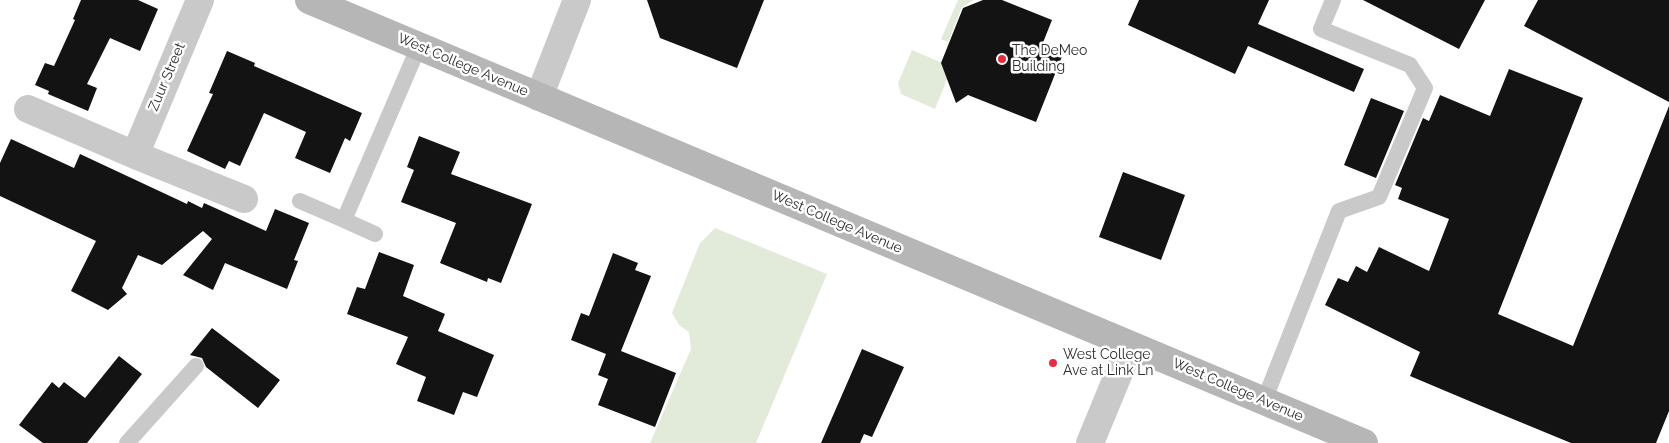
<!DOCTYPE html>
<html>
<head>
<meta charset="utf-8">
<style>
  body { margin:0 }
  canvas { display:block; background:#fff }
</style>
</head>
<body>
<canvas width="1669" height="443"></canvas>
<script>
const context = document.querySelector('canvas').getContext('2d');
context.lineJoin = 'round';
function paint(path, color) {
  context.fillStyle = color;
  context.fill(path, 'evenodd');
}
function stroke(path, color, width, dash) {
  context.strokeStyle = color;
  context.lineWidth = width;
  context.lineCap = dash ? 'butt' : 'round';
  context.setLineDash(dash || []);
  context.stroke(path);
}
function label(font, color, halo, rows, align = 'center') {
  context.font = font + ' Raleway,sans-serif';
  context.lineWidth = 5;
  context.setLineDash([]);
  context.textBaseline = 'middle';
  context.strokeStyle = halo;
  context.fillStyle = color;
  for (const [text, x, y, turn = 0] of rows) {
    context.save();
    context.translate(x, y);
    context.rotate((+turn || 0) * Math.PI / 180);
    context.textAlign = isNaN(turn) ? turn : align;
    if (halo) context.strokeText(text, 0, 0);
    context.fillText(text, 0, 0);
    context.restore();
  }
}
paint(new Path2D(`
  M958,0H974L962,7L948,42L941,39Z
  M912,50L952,67L935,109L901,94L898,83Z
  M715,228L827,274L756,443H650L691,349L689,332L679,325L672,313L700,243Z`), '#e2ead9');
paint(new Path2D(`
  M81,0H138L158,9L140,51L110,38L87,84L97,88L88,111L48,94L49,91L35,85L45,63L54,66L75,20L73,19Z
  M647,0H764L737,68L660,38Z
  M983,0H1002L1052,20L1042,45L1063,54L1036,122L968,95L956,103L941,63L963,8Z
  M1139,0H1269L1258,24L1364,69L1354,92L1248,46L1235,74L1128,25Z
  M1363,0H1485L1459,49Z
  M1538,0H1669V102L1524,26Z
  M227,51L255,63L254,66L362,113L350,141L345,138L330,173L295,158L306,132L264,113L240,166L229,161L225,169L187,151L213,94L209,93Z
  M1509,69L1583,98L1498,314L1573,346L1669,106V411L1656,443H1571L1474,403L1410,376L1420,352L1325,305L1338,278L1348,282L1356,266L1367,272L1379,247L1429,271L1449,219L1398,199L1402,188L1395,185L1423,118L1429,121L1440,95L1490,116Z
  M1371,98L1404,111L1376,178L1344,165Z
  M419,136L460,152L451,174L532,204L501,283L488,278L487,282L440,263L456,223L401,202L414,170L407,167Z
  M11,139L74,168L80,154L187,204L188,201L202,208L204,203L266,231L275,209L309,223L294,260L298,261L287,289L225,263L213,290L183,275L212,239L203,231L162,265L138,255L122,288L127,294L108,310L71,291L96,241L0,196V163Z
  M1123,172L1185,195L1161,260L1099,237Z
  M379,252L414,265L403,296L445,314L438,331L494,355L477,397L463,392L454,415L417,401L426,377L396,364L408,337L347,314L357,287L365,289Z
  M613,253L638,263L635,270L651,276L621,351L676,373L655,427L598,405L608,379L598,375L606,354L571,340L581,313L589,316Z
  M212,328L280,380L258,408L206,367L202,358L190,355Z
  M862,349L904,367L872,437L864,434L860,443H821Z
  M119,356L142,374L87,443H43L19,425L52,382L59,388L64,382L85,398Z`), '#131313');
stroke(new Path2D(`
  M300,201L344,220L419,46
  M344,220L375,234
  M1264,401L1339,211L1379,197L1425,88L1410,65L1321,29L1333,0
  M127,443L196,366`), '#c9c9c9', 16);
stroke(new Path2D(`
  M539,97L577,0
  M28,109L135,155L200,0
  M135,155L244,199
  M1090,443L1130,346`), '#c9c9c9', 28);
stroke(new Path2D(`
  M309,0L1364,443`), '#b6b6b6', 28);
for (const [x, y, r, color] of [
  [1002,59,5,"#e42d40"],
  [1053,363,5,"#e42d40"]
]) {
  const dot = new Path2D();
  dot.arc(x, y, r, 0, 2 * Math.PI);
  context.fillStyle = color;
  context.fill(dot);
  stroke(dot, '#fff', 2);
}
label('14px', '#2c2c2c', '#fff', [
  ["The DeMeo",1012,51],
  ["Building",1012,67],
  ["West College",1063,355],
  ["Ave at Link Ln",1063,371]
], 'left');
label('14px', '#2c2c2c', '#fff', [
  ["West College Avenue",463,65,23],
  ["Zuur Street",167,77,-67],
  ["West College Avenue",837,222,23],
  ["West College Avenue",1238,390,23]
]);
</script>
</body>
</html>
